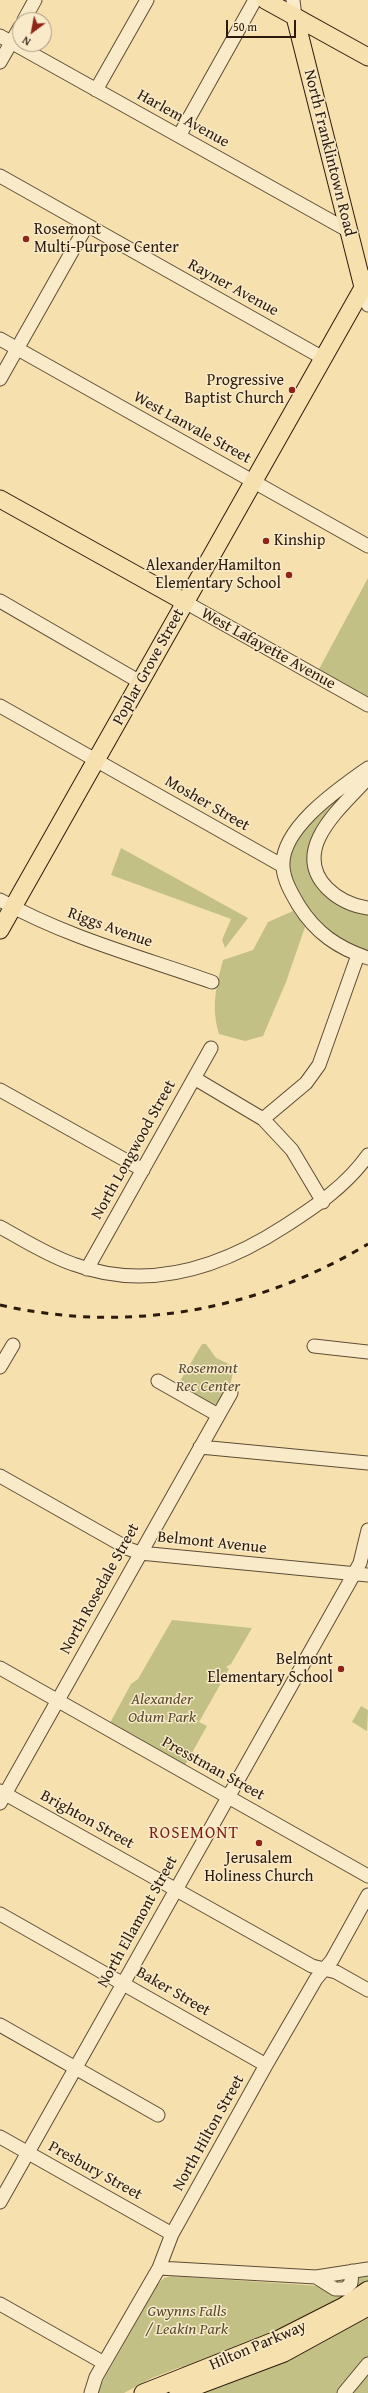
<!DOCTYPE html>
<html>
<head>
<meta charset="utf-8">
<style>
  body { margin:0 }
  #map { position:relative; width:368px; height:2393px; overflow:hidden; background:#f6e0ae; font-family:"Gentium Book Plus",serif }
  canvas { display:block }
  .north { position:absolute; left:12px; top:12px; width:40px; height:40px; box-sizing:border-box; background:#f9ebca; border:1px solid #a7977e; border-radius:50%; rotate:212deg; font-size:11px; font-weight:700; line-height:16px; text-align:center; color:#2c1a0d }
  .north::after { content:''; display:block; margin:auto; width:14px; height:18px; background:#8f2418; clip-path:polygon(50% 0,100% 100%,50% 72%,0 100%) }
  .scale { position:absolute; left:226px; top:20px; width:70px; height:18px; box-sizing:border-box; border:2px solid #2c1a0d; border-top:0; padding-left:5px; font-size:12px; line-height:14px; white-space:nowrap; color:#2c1a0d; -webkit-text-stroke:3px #f9ebca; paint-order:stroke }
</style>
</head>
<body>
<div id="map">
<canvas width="368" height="2393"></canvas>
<div class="north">N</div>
<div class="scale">50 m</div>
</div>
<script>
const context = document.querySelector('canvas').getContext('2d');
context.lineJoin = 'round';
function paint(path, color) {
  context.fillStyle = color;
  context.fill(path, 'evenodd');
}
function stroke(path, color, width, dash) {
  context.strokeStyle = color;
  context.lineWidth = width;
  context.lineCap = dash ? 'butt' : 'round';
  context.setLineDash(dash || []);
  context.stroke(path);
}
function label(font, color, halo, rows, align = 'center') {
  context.font = font + ' "Gentium Book Plus",serif';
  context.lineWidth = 3;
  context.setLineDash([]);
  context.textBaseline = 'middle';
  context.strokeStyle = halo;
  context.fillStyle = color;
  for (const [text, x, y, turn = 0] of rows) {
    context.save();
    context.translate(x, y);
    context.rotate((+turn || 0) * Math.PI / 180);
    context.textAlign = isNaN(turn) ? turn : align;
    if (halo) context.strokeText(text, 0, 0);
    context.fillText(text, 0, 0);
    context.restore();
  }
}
paint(new Path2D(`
  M368,578V698L318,671Z
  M359,782L313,839L324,893L344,908L368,914V955C342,944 318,927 303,902C297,892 290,881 289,869C286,833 335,801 359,782Z
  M121,848L248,918L225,948L222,940L231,919L111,875Z
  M293,911L305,927L286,982L263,1036L245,1041L219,1034C211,1007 216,986 223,960L253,950L268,922Z
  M202,1344H206L216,1358L231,1365L234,1368L230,1386L218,1409L177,1386Z
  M172,1620L252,1628L231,1664L226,1667L229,1669L199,1722L207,1726L184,1767L112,1726L111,1721L131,1684L138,1679Z
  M361,1706L368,1710L367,1731L352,1722Z
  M368,2275V2284L323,2312L211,2361L178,2368L152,2378L124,2393H96L158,2284L164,2278L172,2276L320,2286L334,2295L357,2276Z
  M368,2315V2393H197Z`), '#c3c086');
const minor = new Path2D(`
  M293,0L295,17
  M24,20L35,0
  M0,36L349,231
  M0,62L20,27
  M96,90L147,0
  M179,136L255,0
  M0,176L323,358
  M363,287L368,305
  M0,339L368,546
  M0,379L87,225
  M0,601L140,682
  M185,602L368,705
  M0,706L283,866
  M368,768C340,788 280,828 283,867C284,881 292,894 299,906C316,933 338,948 368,958
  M368,778C343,806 289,849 327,888C338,899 353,906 368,908
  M0,900C66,937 141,957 212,982
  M194,1078L263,1119L292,1150L323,1202
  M0,1090L143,1170
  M263,1119L306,1083L319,1065L358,955
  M0,1227C24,1240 47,1255 73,1264C148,1292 222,1267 285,1226C316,1206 346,1186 368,1155
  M87,1269L211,1048
  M314,1346L368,1352
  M0,1367L13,1345
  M158,1381L218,1415
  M200,1447L368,1463
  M0,1476L129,1549L140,1553L368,1575
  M0,1668L368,1876
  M0,1791L312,1966L336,1972L368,1990
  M0,1803L231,1393
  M0,1914L266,2065
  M0,2025L158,2115
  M0,2137L172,2234
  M0,2202L354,1574L360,1563L368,1530
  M159,2268L316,2277L368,2269
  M316,2277L335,2289H345L351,2283L352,2271
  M0,2304L104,2363
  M91,2393L96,2377L159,2268L172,2234L266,2065L316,1979L332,1960L368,1895
  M344,2393L368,2364`);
const major = new Path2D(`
  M265,0L368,57
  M295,17L363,287
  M0,499L185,602
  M0,930L368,279
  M143,2393L279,2339L344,2306L368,2290
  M178,2393L284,2353L368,2307`);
stroke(minor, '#5e4c35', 15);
stroke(major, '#2c1a0d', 19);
stroke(minor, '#f9ebca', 13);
stroke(major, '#f6e0ae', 17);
stroke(new Path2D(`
  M0,1305C127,1334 257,1311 368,1244`), '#2c1a0d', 3, [7, 7]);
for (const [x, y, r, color] of [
  [26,239,4,"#8f2418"],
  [292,390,4,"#8f2418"],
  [266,541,4,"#8f2418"],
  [289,575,4,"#8f2418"],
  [341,1669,4,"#8f2418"],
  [259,1843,4,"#8f2418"]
]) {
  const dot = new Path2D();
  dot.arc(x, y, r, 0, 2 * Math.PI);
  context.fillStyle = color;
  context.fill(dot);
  stroke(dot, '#f9ebca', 1.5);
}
label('16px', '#2c1a0d', '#f9ebca', [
  ["Harlem Avenue",183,119,29],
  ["North Franklintown Road",329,153,76],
  ["Rayner Avenue",233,288,29],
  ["West Lanvale Street",192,428,29],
  ["West Lafayette Avenue",268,649,29],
  ["Poplar Grove Street",149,667,-61],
  ["Mosher Street",207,804,30],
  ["Riggs Avenue",110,928,20],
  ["North Longwood Street",134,1150,-61],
  ["Belmont Avenue",212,1543,6],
  ["North Rosedale Street",100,1589,-61],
  ["Presstman Street",213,1769,29],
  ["Brighton Street",87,1820,29],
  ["North Ellamont Street",138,1922,-61],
  ["Baker Street",173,1992,30],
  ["North Hilton Street",209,2133,-61],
  ["Presbury Street",95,2171,29],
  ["Hilton Parkway",258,2346,-23]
]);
label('16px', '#2c1a0d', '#f9ebca', [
  ["Rosemont",34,230,"left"],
  ["Multi-Purpose Center",34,248,"left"],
  ["Progressive",284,381],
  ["Baptist Church",284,399],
  ["Kinship",274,541,"left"],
  ["Alexander Hamilton",281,566],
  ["Elementary School",281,584],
  ["Belmont",333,1660],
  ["Elementary School",333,1678],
  ["Jerusalem",259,1859,"center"],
  ["Holiness Church",259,1877,"center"]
], 'right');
label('italic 16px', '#594c31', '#f9ebca', [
  ["Rosemont",208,1369],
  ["Rec Center",208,1387],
  ["Alexander",162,1700],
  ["Odum Park",162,1718],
  ["Gwynns Falls",187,2312],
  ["/ Leakin Park",187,2330]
]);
context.letterSpacing = '1px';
label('17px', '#7a1f14', '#f9ebca', [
  ["ROSEMONT",194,1834]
]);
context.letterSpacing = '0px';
</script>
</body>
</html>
